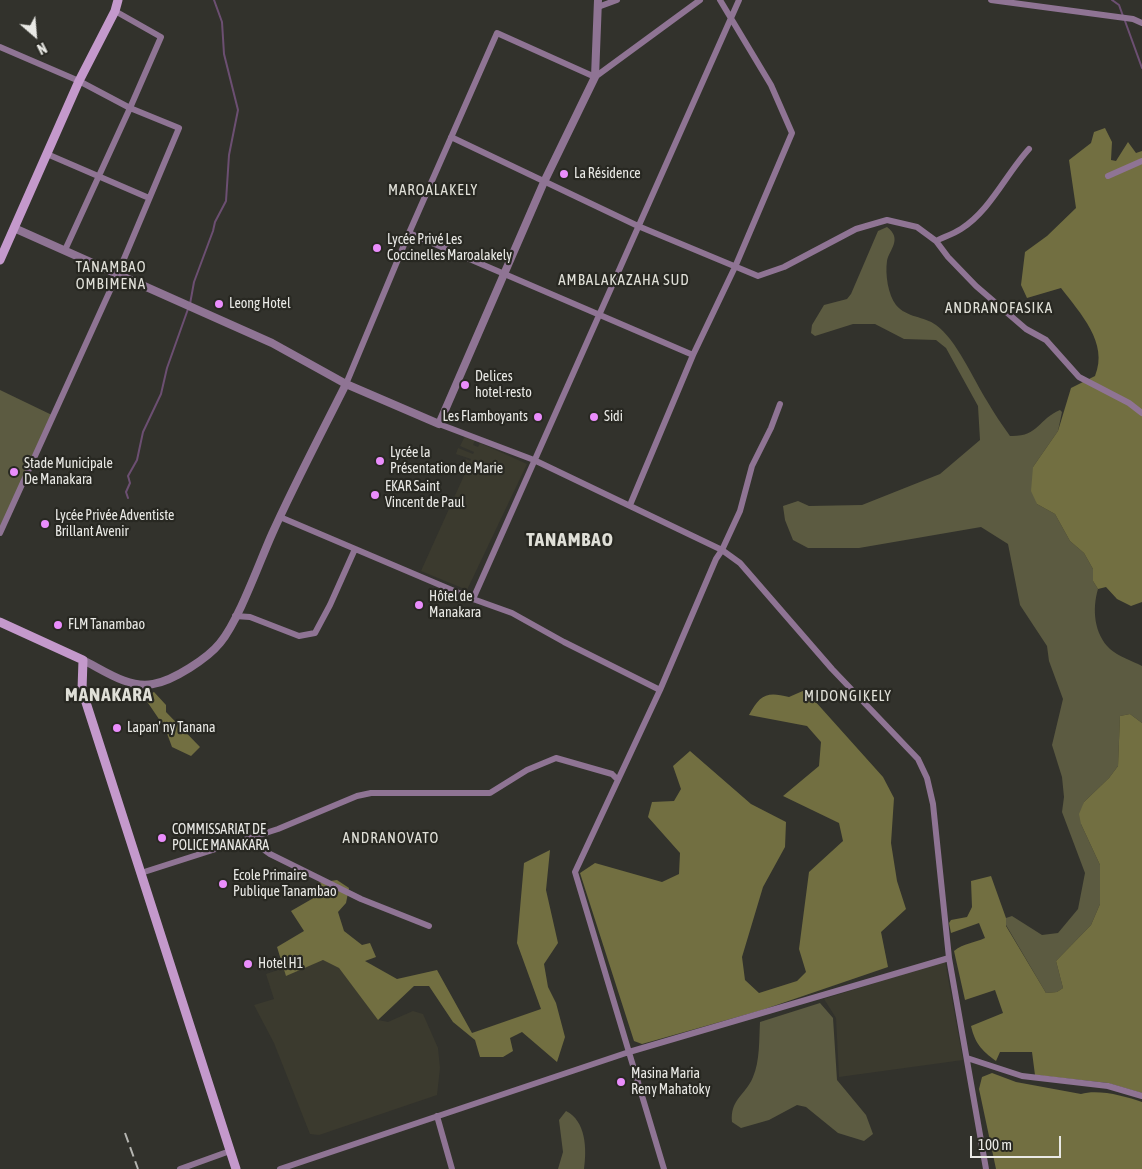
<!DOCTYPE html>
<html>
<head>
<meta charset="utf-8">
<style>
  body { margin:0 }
  #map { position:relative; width:1142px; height:1169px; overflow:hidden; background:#32322c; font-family:"Asap Condensed",sans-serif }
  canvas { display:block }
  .north { position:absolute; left:10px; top:10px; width:50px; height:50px; -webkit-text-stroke:4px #282822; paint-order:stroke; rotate:153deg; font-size:14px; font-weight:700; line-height:20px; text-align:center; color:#e9e9e5 }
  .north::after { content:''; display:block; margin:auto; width:18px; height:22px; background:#e9e9e5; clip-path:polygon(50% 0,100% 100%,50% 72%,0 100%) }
  .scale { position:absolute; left:970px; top:1136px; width:91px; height:22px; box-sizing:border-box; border:2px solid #e9e9e5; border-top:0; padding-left:6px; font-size:15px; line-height:18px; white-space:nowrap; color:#e9e9e5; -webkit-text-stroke:4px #282822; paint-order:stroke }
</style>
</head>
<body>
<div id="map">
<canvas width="1142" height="1169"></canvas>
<div class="north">N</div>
<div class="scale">100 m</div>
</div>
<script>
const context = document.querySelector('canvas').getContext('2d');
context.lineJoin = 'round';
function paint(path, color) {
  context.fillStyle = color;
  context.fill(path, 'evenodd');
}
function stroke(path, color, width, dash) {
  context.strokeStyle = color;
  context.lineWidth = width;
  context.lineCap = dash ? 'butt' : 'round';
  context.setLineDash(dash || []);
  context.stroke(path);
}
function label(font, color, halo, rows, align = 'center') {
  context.font = font + ' "Asap Condensed",sans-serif';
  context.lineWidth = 4.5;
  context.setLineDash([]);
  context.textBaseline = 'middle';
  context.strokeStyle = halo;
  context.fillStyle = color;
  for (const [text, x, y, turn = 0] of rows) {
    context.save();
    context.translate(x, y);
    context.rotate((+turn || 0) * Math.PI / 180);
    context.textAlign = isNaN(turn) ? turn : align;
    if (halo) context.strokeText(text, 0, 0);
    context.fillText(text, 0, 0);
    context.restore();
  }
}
paint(new Path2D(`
  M465,436L475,440L473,445L478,447L480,443L527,464L467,590L421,571L467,469L462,466L466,459L470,461L471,459L456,454L458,448L473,454L474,452L460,446Z
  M323,960L339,968L378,1020L388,1022L413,1011L423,1014L438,1048L440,1068L437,1095L319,1135L310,1134L274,1043L254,1005L274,999L266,974L284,968L287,975Z
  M945,961L963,1060L839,1077L836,1018L824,999Z`), '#3b3a2e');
paint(new Path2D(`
  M887,227C903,239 889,250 887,261C885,274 888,295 896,305C907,318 924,316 936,325C956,339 974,380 987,401C994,413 1002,425 1010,436C1039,437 1038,419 1060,410L1062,412L1058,431L1033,467L1037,504L1055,514L1070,541L1084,553L1093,569V581L1098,589C1092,609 1094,634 1110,649C1118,656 1132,661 1142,666V723L1130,714L1120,716L1118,766L1109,778L1084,802L1081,824L1100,865V904L1091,925L1056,961L1063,988L1057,992L1046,993L1006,925V918L1012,916L1042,935L1058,933L1078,909L1085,873L1062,812L1064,797L1062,777L1052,745L1063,699L1049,661L1047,646L1020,605L1008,544L981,527L859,548H808L793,540L785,520L783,506L798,501L809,506L862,505L940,474L980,440L978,406L946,348L936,340L904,339L875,324H853L815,336L811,333L812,325L824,305L847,299L851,294L878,231Z
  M0,390L54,416L0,529Z
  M820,1003L833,1018L837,1080L866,1115L873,1134L864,1141L838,1133L806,1107L797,1105L769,1120L741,1128L732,1122C730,1099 745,1096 753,1077C760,1061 759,1040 760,1022Z
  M566,1111C586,1121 587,1149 584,1169H558L563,1152L559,1120Z`), '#5c5b41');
paint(new Path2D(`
  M1105,128L1112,142L1111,160L1116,161L1128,142L1136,153L1142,151V602L1131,606L1117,599L1106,587L1098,589L1093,581V569L1084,553L1070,541L1055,514L1037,504L1031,491L1033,467L1058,431L1071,388L1095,376C1109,343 1080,313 1061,288L1027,298L1021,285L1025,252L1047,236L1076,208L1069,160L1091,143L1094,132Z
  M805,690L883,777L894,798L891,843L897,881L906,909L881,932L888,967L762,1010L642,1044L634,1041L580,873L595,863L662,882L679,874L680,853L648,817L652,802L674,801L681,789L673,766L690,751L751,804L786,822L785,847L763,887L742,957L745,980L759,993L797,981L806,972L799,949L809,872L843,841L839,823L783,796L819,766L821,742L807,726L749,715C760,695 766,691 789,697Z
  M154,692L166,705V712L200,747L191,756L172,747L165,728L144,697Z
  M1130,714L1142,723V1093L1108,1083L1035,1075L1032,1052H1000L996,1061C981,1050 975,1043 971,1026L1003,1013L995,990L965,1000L954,951C964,943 974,943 985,938L979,923L951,933L949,923L951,920L967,917L972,907L971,881L991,876L1006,918V926L1046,993L1057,992L1063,988L1056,961L1091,925L1100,904V865L1081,824L1079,814L1084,802L1109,778L1118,766L1120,716Z
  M550,850L546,890L558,943L544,964L548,987L556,1003L565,1037L557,1062L522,1032L510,1038L513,1051L503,1057H480L475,1040L453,1022L429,986H414L378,1020L339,968L323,960L286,976L277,947L304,931L291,911L317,896V883L337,880L349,888L346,903L338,912L344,931L362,945L370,943L376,957L365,961L397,979L437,970L472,1033L541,1009L517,943L524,863Z
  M992,1073L1016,1082L1081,1094C1098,1089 1125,1096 1142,1102V1169H996L979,1089L982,1077Z`), '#726f41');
stroke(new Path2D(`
  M1112,0L1119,5L1123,16
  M1125,21L1142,68
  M190,304L194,282L213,231L215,222L226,201L229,155L238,110L224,54L222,22L214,0
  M128,498L126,492L130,483L128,476L137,460L143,432L161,394L167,368L188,309`), '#6c4f72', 2);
stroke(new Path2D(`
  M991,0L1133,19L1142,23
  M598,7L617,0
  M0,47L79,81L130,108L65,250
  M451,137L638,226L758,276L784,267L856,229L887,220L917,227L936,241L948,257L976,286L1026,329L1046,340L1079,377L1129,403L1142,413
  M47,154L149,198
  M1108,176L1142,161
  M409,233L693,355
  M936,241C944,237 953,234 961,229C990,211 1006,174 1029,149
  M346,384L409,233L497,33L595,77L700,0
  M630,505L693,355L735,267L792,133L771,85L720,0
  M280,517L473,599L512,613L564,642L660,690L716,559L722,550L534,460L439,424
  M0,533L118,273L179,128L130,108L161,37L115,11
  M473,599L739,0
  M235,616L250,617L299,636L315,633L330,605L355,549
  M660,690L575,872L664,1169
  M257,835L263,849L270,854L361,899L429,926
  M141,873L278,829L357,796L371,793H490L527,770L556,758L612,774L618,780
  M949,958L986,1169
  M967,1058L1022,1076L1108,1086L1142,1096
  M437,1116L452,1169
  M180,1169L230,1151
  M280,1169L629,1052L949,958L933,804L927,778L918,759L832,669L740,563L722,550L740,511L752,466L771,428L780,404`), '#8f7494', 6);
stroke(new Path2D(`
  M14,228L272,343L346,384L439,424L544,182L595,77L598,0
  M83,660C103,670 129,689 153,684C173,681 208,658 220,643C239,620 259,563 272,534C295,483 321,434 346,384`), '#8f7494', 8);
stroke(new Path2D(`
  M0,260L79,81L115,11L118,0
  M0,622L83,660L82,690L236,1169`), '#c499cc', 9);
stroke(new Path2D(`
  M125,1133L138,1169`), '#b5b5b1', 2, [10, 5]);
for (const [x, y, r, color] of [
  [564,174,5,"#ea8dfc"],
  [377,248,5,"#ea8dfc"],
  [219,304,5,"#ea8dfc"],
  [465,385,5,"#ea8dfc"],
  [538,417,5,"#ea8dfc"],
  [594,417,5,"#ea8dfc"],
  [380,461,5,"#ea8dfc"],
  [14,472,5,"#ea8dfc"],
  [375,495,5,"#ea8dfc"],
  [45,524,5,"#ea8dfc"],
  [419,605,5,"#ea8dfc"],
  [58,625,5,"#ea8dfc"],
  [117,728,5,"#ea8dfc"],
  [162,838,5,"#ea8dfc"],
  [223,884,5,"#ea8dfc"],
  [248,964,5,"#ea8dfc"],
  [621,1082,5,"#ea8dfc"]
]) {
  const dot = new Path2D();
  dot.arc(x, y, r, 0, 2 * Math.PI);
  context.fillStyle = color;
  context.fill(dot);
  stroke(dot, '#282822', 2);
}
label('14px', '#e9e9e5', '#282822', [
  ["La Résidence",574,174],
  ["Lycée Privé Les",387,240],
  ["Coccinelles Maroalakely",387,256],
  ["Leong Hotel",229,304],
  ["Delices",475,377],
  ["hotel-resto",475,393],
  ["Les Flamboyants",528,417,"right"],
  ["Sidi",604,417],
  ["Lycée la",390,453],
  ["Présentation de Marie",390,469],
  ["Stade Municipale",24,464],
  ["De Manakara",24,480],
  ["EKAR Saint",385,487],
  ["Vincent de Paul",385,503],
  ["Lycée Privée Adventiste",55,516],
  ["Brillant Avenir",55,532],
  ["Hôtel de",429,597],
  ["Manakara",429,613],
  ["FLM Tanambao",68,625],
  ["Lapan' ny Tanana",127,728],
  ["COMMISSARIAT DE",172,830],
  ["POLICE MANAKARA",172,846],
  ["Ecole Primaire",233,876],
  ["Publique Tanambao",233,892],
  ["Hotel H1",258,964],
  ["Masina Maria",631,1074],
  ["Reny Mahatoky",631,1090]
], 'left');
context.letterSpacing = '1px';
label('15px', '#e0e0d8', '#282822', [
  ["MAROALAKELY",433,190],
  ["TANAMBAO",111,267],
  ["OMBIMENA",111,284],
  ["AMBALAKAZAHA SUD",624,280],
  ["ANDRANOFASIKA",999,308],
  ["MIDONGIKELY",848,696],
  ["ANDRANOVATO",391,838]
]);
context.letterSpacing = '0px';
context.letterSpacing = '1px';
label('bold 19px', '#e0e0d8', '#282822', [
  ["TANAMBAO",570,540],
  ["MANAKARA",109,695]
]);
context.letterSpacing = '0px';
</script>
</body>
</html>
